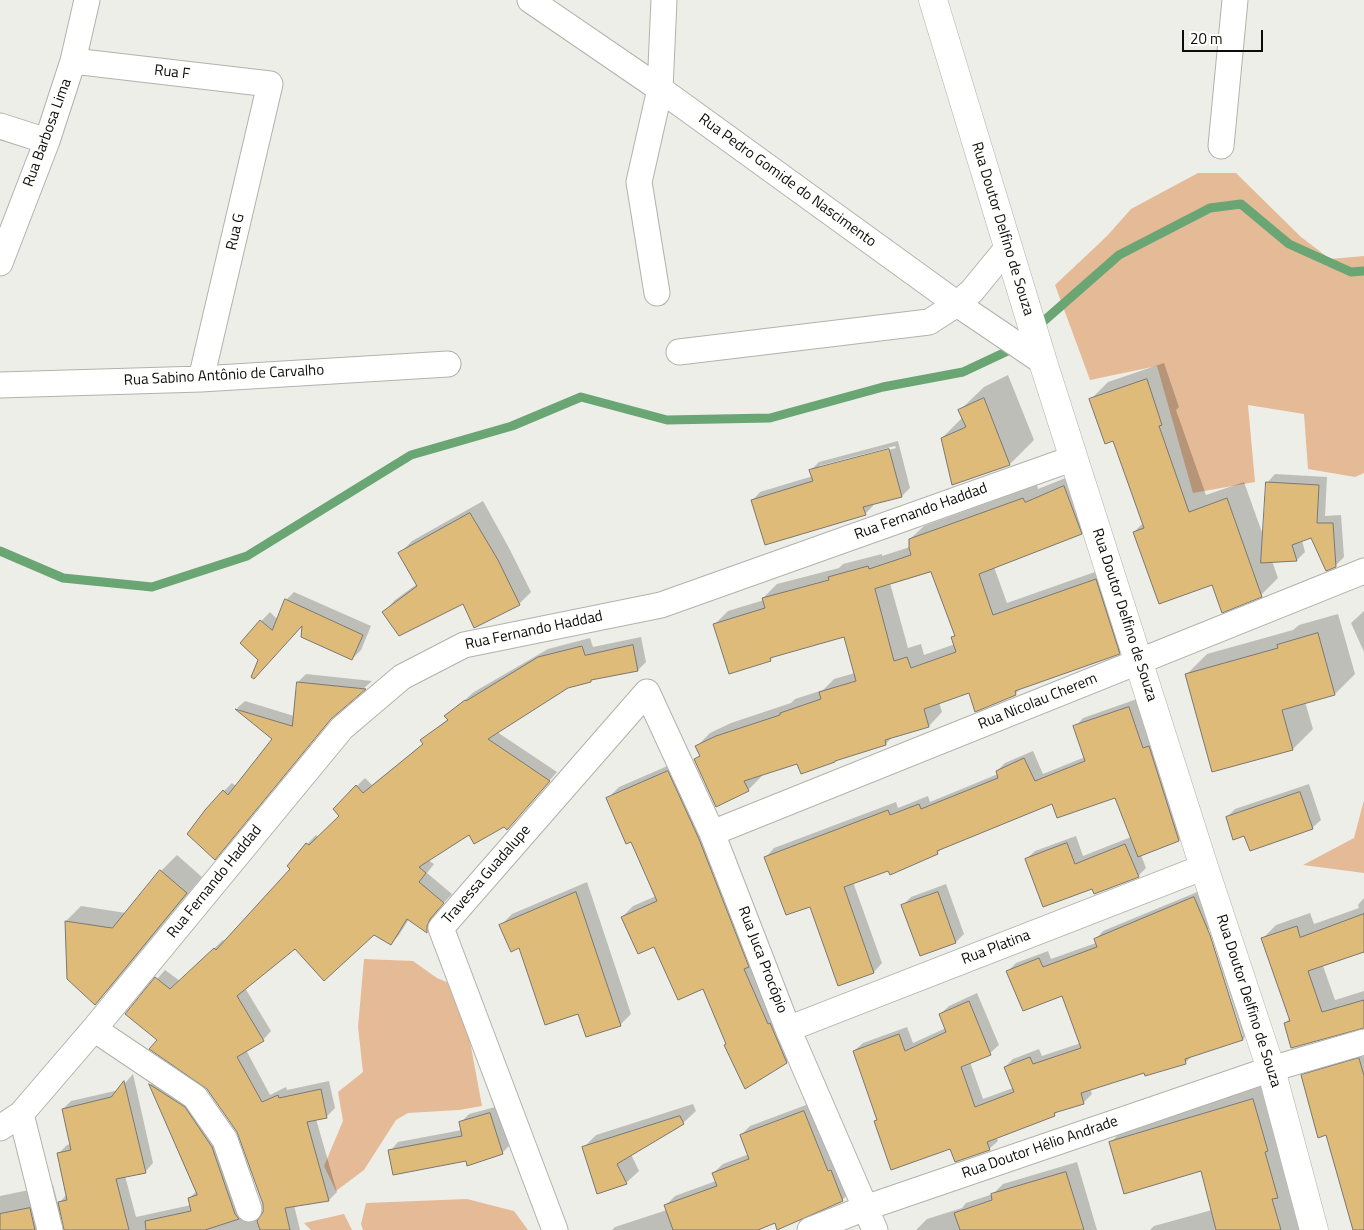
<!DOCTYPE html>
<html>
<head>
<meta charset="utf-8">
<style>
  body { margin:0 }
  #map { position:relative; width:1364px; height:1230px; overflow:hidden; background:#eeeee8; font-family:"Titillium Web",sans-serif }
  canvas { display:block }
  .scale { position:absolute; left:1182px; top:30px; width:81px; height:22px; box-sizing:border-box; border:2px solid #0c0c0a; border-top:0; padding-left:6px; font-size:15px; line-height:18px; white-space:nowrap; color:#0c0c0a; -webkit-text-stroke:4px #fffffe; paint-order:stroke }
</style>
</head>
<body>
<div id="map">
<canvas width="1364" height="1230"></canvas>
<div class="scale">20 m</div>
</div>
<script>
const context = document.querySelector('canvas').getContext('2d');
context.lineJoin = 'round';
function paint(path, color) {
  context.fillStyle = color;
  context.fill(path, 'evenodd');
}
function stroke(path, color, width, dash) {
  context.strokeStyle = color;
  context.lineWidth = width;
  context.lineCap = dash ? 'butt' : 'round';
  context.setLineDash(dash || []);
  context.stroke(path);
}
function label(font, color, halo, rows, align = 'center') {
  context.font = font + ' "Titillium Web",sans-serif';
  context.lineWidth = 4;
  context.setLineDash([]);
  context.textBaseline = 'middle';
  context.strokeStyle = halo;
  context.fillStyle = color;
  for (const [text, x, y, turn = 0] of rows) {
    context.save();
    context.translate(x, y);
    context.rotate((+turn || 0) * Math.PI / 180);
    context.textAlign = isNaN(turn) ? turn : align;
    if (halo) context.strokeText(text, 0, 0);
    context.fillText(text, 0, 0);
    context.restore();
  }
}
paint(new Path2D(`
  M1198,173H1236L1301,237L1330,259L1364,256V473L1355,477L1308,469L1304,414L1248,405L1255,482L1193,493L1157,366L1090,380L1055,285L1107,236L1131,209Z
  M1364,800V873L1303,865L1354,838Z
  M364,959L413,961L437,978L451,984L466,1020L482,1106L459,1110L408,1113L396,1120L364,1170L336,1191L324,1166L343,1121L338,1092L363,1072L358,1027Z
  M467,1199L514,1211L528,1230H363L361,1224L366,1203Z
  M344,1214L352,1230H311L304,1223Z`), '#e4ba97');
paint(new Path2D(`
  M1164,363L1179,407L1176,410L1206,495L1244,482L1264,538L1267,483L1275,474L1327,477L1325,516L1341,515L1344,557L1335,566L1312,537L1302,540L1305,552L1297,560L1272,561L1278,578L1261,595L1213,583L1134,532L1143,523L1114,440L1091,399L1108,382Z
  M1008,375L1034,440L1010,464L953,483L942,438L963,417L960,410L984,387Z
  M898,441L910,488L902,496L873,503V506L865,514L752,501L760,492L813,476L811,470L819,462ZM895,446L896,448L819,469V466Z
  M1078,473L1094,520L1081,533L994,567L1007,603L1109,567L1133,639L1119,653L1022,687L1015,694L970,692L939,702L942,712L929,726L893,736L886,744L837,759L835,761L798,762L761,774L762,776L748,790L695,760L701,754L697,746L710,733L731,723L791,703L795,699L823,690L834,679L855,673L845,636L774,656L770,660L715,624L728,611L764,600L763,598L777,584L839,568L843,564L882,554V556L910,547V539L924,526L1037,485L1038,489ZM932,570L956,634L953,637L955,644L924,655L921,644L908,648L890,583Z
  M483,501L509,548L531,592L519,604L464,602L383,613L395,600L417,584L400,553L412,541Z
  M294,592L371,626L361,650L352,659L304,623L260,659L241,642L270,612L277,619L286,600Z
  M1364,611V652L1351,623Z
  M1338,614L1355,674L1335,694L1305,702L1313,729L1293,749L1213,771L1187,674L1207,654L1293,630L1299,625Z
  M641,637L646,662L638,670L592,679L567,687L497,732L557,772L515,820L504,825L469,834L428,860L434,864L427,873L452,894L438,909L435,917V923L427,931L409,919L399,935L391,944L374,933L295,947L245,988L271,1031L263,1040L246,1050L270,1095L286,1087L287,1090L329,1081L335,1108L326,1117L316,1119L337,1192L329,1200L294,1205L300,1230H65L63,1216L58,1220L60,1230H0V1196L53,1185L58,1204L67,1194L58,1154L67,1145L71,1144L63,1109L71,1101L119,1090L133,1074L153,1163L145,1172L125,1176L136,1217L191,1205L189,1198L197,1191L151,1084L159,1076L193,1099L256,1215L263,1214L264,1204L238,1131L207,1088L158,1039L126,1014L165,970L180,981L223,940L225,942L292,868L289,866L307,844L316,835L318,838L341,816L357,786L365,778L372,785L424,743L422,740L448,719L446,716L474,692L548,649L590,638L593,647Z
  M306,674L372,681L335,714L223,850L224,791L232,783L236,786L274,739L237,708L245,701L294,716L298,682Z
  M1137,699L1187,832L1179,840L1141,855L1146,868L1138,876L1093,887L1026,859L1035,851L1076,836L1083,856L1131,837L1116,797L1052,803L943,847L937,853L853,882L882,963L874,972L839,984L811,905L766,857L774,848L896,802L898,808L928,796L930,802L998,774L997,771L1005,763L1033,751L1043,774L1085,757L1075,727L1083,718Z
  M679,761L798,1051L786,1062L727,1044L704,987L622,917L633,906L656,896L631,840L608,798L619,787Z
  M1309,784L1321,820L1312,828L1244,834L1227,817L1235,809Z
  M177,855L202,877L110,988L95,1004L66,921L81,906L126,913L161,871Z
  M587,882L631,1014L620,1025L579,1013L501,925L512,914Z
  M946,884L964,934L956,942L920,955L902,906L911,897Z
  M1202,890L1251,1031L1243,1039L1192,1056L1185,1063L1145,1072L1090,1089L1092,1094L1083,1103L1059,1110L1054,1115L996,1137L998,1141L989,1149L951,1148L878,1119L854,1051L863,1043L907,1027L913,1043L946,1028L940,1014L949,1006L977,993L999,1045L990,1053L970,1062L983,1099L1013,1088L1005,1067L1013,1059L1039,1049L1042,1056L1081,1043L1063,994L1008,971L1016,963L1048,951L1051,959L1096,943L1095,940L1103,931ZM1209,929L1243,1036H1241L1207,930Z
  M1364,898V950L1323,966L1335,1000L1364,991V1027L1285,1023L1290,1018L1262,939L1276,925L1310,913L1314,924L1359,908L1358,905Z
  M1364,1048V1211L1327,1134L1302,1076L1315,1063Z
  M1274,1078L1307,1230H1150L1154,1226L1212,1210L1201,1170L1110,1143L1132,1121Z
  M814,1102L852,1191L842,1200L755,1230H612L615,1227L667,1210L665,1206L675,1196L716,1181L713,1173L723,1164L749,1154L741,1135L750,1126Z
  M693,1104L696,1111L683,1123L631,1154L639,1171L626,1183L583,1148L596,1135Z
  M499,1106L511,1144L502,1153L467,1160L390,1151L398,1142L462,1130L460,1123L469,1114Z
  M1077,1162L1097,1230H916L927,1219L962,1208L966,1203L993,1194L1003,1184Z`), '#0003');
stroke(new Path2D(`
  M1037,327L1119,255L1210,208L1241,204L1289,244L1351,272L1364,271
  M0,551L63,578L152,587L247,556L411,455L512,426L581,397L667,420L770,418L883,387L963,372L1012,349L1016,345`), '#6aa574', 9);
const building = new Path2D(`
  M1147,379L1162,425L1159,426L1189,512L1227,498L1262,597L1222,613L1212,585L1159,604L1133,532L1144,528L1113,441L1105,444L1089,399Z
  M984,398L1010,465L952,485L941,438L966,427L958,410Z
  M889,449L902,497L863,507L866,515L765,545L751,500L813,481L809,470Z
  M1266,482L1319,485L1317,523H1333L1336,567L1326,571L1311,538L1292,545L1297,561L1261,563Z
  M1064,486L1082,534L979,574L993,615L1096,579L1120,654L1015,691L1016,695L975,712L969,693L924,709L929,727L885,740L886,745L835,761V762L801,774L797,764L744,781L749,791L716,807L694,759L700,756L695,746L716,736L780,715V713L821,699L819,692L856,681L844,637L770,658L771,661L729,674L713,624L765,608L762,598L829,580L828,577L868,566L869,569L911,555L909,548V539L1023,498L1025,502ZM931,572L955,636L951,637L956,652L911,668L907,657L894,661L875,589Z
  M470,513L498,560L520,605L474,628L463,604L399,636L382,612L417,586L398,553Z
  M285,599L363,635L352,660L301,637L302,626L254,679L251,677L258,660L240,643L260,620L272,630Z
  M1318,633L1335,695L1282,710L1293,750L1212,772L1185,674L1278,648L1277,645Z
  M633,645L638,671L591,680V682L568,688L488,739L550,781L507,830L504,827L474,844L469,835L419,867L426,873L419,882L444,903L430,919L427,926V933L407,919L391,945L374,935L324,981L295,949L237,996L264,1041L237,1057L262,1102L278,1095L279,1098L321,1089L327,1118L307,1122L329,1201L285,1208L290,1230H260L257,1221L263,1212V1204L237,1132L207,1089L149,1049L157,1040L125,1014L155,977L170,989L214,948L216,950L290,869L287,866L306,843L309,845L339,816L333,809L356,785L363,793L423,744L420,740L448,720L444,716L465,700L466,701L538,657L582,646L585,655Z
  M297,682L366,689L331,719L215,860L187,834L205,810L223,790L228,795L272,739L235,709L292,726Z
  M1129,707L1143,748L1149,746L1179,841L1138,857L1115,798L1057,818L1052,804L937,851L938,854L890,875L888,871L844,887L874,973L838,986L810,907L786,915L764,857L888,810L890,815L919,804L921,809L998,778L996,771L1024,758L1035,781L1085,761L1073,726Z
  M668,771L699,839L749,967L744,969L768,1024L770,1023L787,1063L745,1089L724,1045L726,1044L703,989L678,1000L654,947L638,954L621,917L657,901L631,842L626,844L606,798Z
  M1300,792L1313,829L1250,851L1244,836L1233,840L1226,817Z
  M1067,843L1075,864L1125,844L1139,877L1094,894L1092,889L1043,907L1025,859Z
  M160,870L187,893L95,1005L67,979L65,921L112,928Z
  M576,892L621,1026L586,1037L578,1014L545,1025L519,948L511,952L499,925Z
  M938,892L956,943L920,956L901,905Z
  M1194,897L1210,935L1243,1040L1185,1059L1186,1064L1145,1076L1144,1073L1081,1093L1084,1104L1054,1113L1055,1116L987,1142L990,1150L955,1162L950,1149L891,1170L874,1121L877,1120L853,1051L899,1034L905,1051L946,1032L939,1014L969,1001L991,1055L961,1067L975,1107L1014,1092L1004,1067L1030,1057L1033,1064L1081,1048L1062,996L1023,1011L1006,971L1039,958L1043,967L1097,947L1094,939Z
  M1364,914V952L1308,971L1322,1012L1364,1000V1028L1291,1048L1284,1023L1290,1021L1261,938L1297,926L1300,937Z
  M1359,1058L1364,1076V1230H1353L1326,1135L1318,1138L1301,1075Z
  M124,1081L146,1173L116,1179L129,1230H64L58,1202L67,1200L57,1153L71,1150L62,1109L111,1097Z
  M149,1084L185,1107L212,1147L235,1214L239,1219L205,1230H146L145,1221L191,1211L188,1198L197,1195Z
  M1253,1099L1268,1151L1265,1152L1278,1198L1272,1199L1281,1230H1216L1201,1171L1124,1194L1109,1142Z
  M804,1111L828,1171L831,1170L843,1201L777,1230L775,1223L758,1230H673L664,1205L717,1186L712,1173L749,1159L740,1135Z
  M490,1113L503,1154L467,1166L466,1161L393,1175L388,1150L462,1136L459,1122Z
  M680,1116L684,1124L617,1164L627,1184L597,1194L582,1147Z
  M1066,1172L1084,1230H960L954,1213L992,1200L991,1194Z
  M30,1208L35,1230H0V1214Z`);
paint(building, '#debb78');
stroke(building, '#7a7772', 1);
const minor = new Path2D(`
  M530,0L660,89L957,304L1043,362
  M73,61L270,84L201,379
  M0,126L47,141
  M1221,146L1235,0
  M0,263L47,141L73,61L87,0
  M657,293L639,182L660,89L664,0
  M679,352L929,322L957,304L972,291L1008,247
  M0,385L201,379L448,364
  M712,833L1364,571
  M94,1029L195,1097L225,1140L249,1209
  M788,1029L1204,867
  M21,1114L50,1230
  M0,1128L21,1114L94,1029L342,728L402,677L464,645L661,605L1074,458
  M555,1230L441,928L647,692L712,833L788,1029L875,1230
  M810,1230L865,1208L1271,1069L1364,1042`);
const tertiary = new Path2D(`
  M933,0L1043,362L1204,867L1271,1069L1314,1230`);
stroke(minor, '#b2b2ad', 27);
stroke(tertiary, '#b2b2ad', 29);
stroke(minor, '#fff', 25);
stroke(tertiary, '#fff', 28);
label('15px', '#0c0c0a', '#fffffe', [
  ["Rua F",172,73,7],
  ["Rua Barbosa Lima",48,133,-70],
  ["Rua Pedro Gomide do Nascimento",787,181,36],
  ["Rua Doutor Delfino de Souza",1002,229,73],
  ["Rua G",236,232,-77],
  ["Rua Sabino Antônio de Carvalho",224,376,-3],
  ["Rua Fernando Haddad",921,512,-20],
  ["Rua Doutor Delfino de Souza",1124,615,72],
  ["Rua Fernando Haddad",534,631,-12],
  ["Rua Nicolau Cherem",1038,702,-22],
  ["Travessa Guadalupe",487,875,-49],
  ["Rua Fernando Haddad",215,882,-51],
  ["Rua Platina",996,948,-21],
  ["Rua Juca Procópio",762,960,69],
  ["Rua Doutor Delfino de Souza",1248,1001,72],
  ["Rua Doutor Hélio Andrade",1040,1148,-19]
]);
</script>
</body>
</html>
